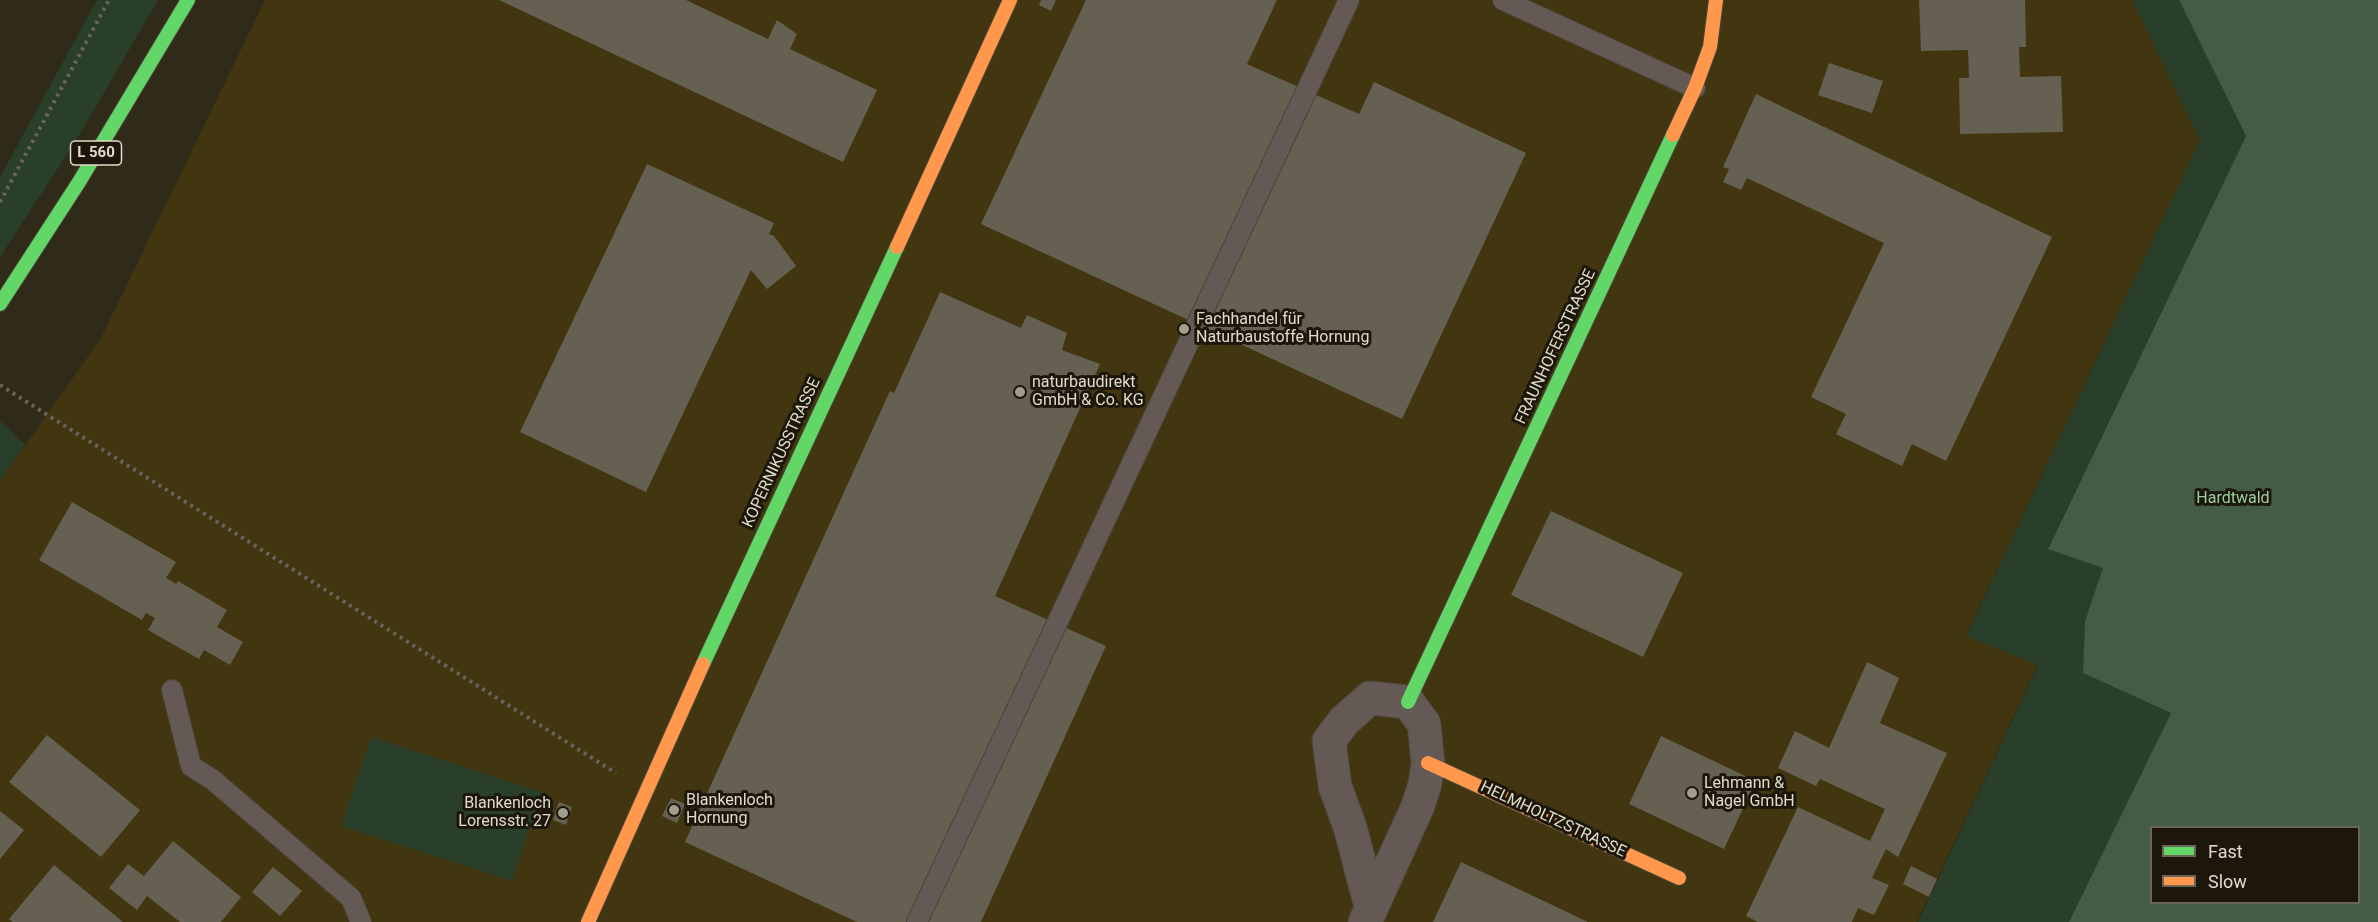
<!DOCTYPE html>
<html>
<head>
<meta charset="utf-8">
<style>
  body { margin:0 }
  #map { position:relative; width:2378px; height:922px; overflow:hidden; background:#302a19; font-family:Roboto,sans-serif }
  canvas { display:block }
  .legend { position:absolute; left:2150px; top:826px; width:210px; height:78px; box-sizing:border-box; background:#1c170a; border:2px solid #6b6556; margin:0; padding:8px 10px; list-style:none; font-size:18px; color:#e1dbc9 }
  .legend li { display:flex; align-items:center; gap:12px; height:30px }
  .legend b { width:30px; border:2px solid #6b6556 }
</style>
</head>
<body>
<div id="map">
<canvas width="2378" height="922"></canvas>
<ul class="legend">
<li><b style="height:8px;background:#63d668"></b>Fast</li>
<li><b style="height:8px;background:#ff974d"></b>Slow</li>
</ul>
</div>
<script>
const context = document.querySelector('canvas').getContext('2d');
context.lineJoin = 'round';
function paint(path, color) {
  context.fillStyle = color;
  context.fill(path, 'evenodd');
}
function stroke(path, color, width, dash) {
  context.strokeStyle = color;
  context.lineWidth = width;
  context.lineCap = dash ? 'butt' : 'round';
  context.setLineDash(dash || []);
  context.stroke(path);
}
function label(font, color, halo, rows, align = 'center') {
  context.font = font + ' Roboto,sans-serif';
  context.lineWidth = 6;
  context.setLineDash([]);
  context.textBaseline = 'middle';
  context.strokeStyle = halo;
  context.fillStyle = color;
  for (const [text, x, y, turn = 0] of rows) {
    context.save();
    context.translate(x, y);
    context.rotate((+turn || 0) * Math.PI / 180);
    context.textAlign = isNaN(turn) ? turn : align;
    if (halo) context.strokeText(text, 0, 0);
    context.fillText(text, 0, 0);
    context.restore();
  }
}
paint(new Path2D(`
  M265,0H2132L2200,140L1966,635L2038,664L1917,922H0V481L101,338Z`), '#423611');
paint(new Path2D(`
  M97,0H158L77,139L0,257V177Z
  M2132,0H2179L2246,136L2048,548L2104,568L2085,621L2084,673L2171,713L2069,922H1918L2038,665L1966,636L2200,140Z
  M0,421L25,445L0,481Z
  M371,737L541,792L512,881L341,826Z`), '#2a3f29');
paint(new Path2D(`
  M2179,0H2378V922H2069L2171,713L2083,673L2085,621L2103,568L2048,549L2246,136ZM2152,828H2358V902H2152Z`), '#435c43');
paint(new Path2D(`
  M499,0H686L768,39L777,20L797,34L790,49L877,90L843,162Z
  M1041,0H1056L1051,11L1039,5Z
  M1086,0H1277L1247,64L1359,114L1374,82L1526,153L1402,419L981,224Z
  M1919,0H2025L2026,47H2019L2020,77L2061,76L2063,132L1960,134L1959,78H1969L1968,50L1921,51Z
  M1829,63L1883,81L1872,113L1818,95Z
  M1756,94L2052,237L1946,461L1912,444L1902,466L1836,434L1846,414L1811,397L1884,243L1747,178L1741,190L1723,182L1729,169L1723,167Z
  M647,164L774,223L769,234L774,236L796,266L767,289L751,270L646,492L520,432Z
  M940,292L1021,328L1027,315L1067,333L1062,350L1100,364L995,596L1106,646L981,922H857L685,842L890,391L894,393Z
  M72,502L176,562L166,578L176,584L178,581L227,610L217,627L243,642L230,665L204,650L199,659L148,630L155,618L146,613L142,620L39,560Z
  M1551,511L1683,573L1643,657L1511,595Z
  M1867,662L1899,678L1880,723L1947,753L1898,857L1886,849L1872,878L1889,885L1874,915L1858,908L1852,922H1758L1746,916L1798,807L1870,841L1885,809L1820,779L1816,786L1778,768L1795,731L1829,748Z
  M47,735L140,810L101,857L9,782Z
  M1661,736L1756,781L1724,849L1629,804Z
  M671,798L685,804L677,823L662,816Z
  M559,802L572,807L566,825L553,820Z
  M0,811L24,830L0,859Z
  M173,841L241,897L221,922H180L147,896L137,910L109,888L128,864L144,876Z
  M1461,862L1546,902L1588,922H1433Z
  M54,865L123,922H13L9,919Z
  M1911,866L1937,879L1929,897L1903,884Z
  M273,867L302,891L280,916L252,892Z`), '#656051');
const lane = new Path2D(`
  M1503,0L1695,88
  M172,690L191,766L213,780L351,898L361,922
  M917,922L1349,0`);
const street = new Path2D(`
  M1365,922L1418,806L1425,784L1428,763L1424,724L1408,702L1370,698L1344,721L1329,741L1335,786L1350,827L1371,907`);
const fast = new Path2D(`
  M0,304L79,182L188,0
  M703,664L897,247
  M1408,702L1673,135`);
const slow = new Path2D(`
  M1673,135L1695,88L1710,47L1716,0
  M897,247L1010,0
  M1428,763L1679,878
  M588,922L703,664`);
stroke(lane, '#4b4537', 22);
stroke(street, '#4b4537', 35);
stroke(fast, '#4b4537', 16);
stroke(slow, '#4b4537', 16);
stroke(new Path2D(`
  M0,202L109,0
  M0,385L616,773`), '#6c625c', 4, [3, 4.5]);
stroke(lane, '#655955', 20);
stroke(street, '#655955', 33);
stroke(fast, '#63d668', 14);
stroke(slow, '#ff974d', 14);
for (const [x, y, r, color] of [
  [1184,329,6,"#a39d8b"],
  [1020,392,6,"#a39d8b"],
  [1692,793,6,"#a39d8b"],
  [674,810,6,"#a39d8b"],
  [563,813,6,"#a39d8b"]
]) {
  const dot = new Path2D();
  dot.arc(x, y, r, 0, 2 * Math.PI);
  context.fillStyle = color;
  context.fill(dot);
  stroke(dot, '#1c170a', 2);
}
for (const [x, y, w] of [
  [96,153,51]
]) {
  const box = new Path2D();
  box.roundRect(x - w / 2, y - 12, w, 24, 4.5);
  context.fillStyle = '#1c170a';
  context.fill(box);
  stroke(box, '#e1dbc9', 1.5);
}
label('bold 15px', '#e1dbc9', null, [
  ["L 560",96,153]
]);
label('16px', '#e1dbc9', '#1c170a', [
  ["Fachhandel für",1196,320],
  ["Naturbaustoffe Hornung",1196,338],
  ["naturbaudirekt",1032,383],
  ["GmbH & Co. KG",1032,401],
  ["Lehmann &",1704,784],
  ["Nagel GmbH",1704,802],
  ["Blankenloch",686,801],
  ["Hornung",686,819],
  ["Blankenloch",551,804,"right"],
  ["Lorensstr. 27",551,822,"right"]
], 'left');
label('16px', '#e1dbc9', '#1c170a', [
  ["FRAUNHOFERSTRASSE",1556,347,-65],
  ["KOPERNIKUSSTRASSE",782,453,-65],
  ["HELMHOLTZSTRASSE",1553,820,25]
]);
label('16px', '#9bcfa0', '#1c170a', [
  ["Hardtwald",2233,499]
]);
</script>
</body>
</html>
